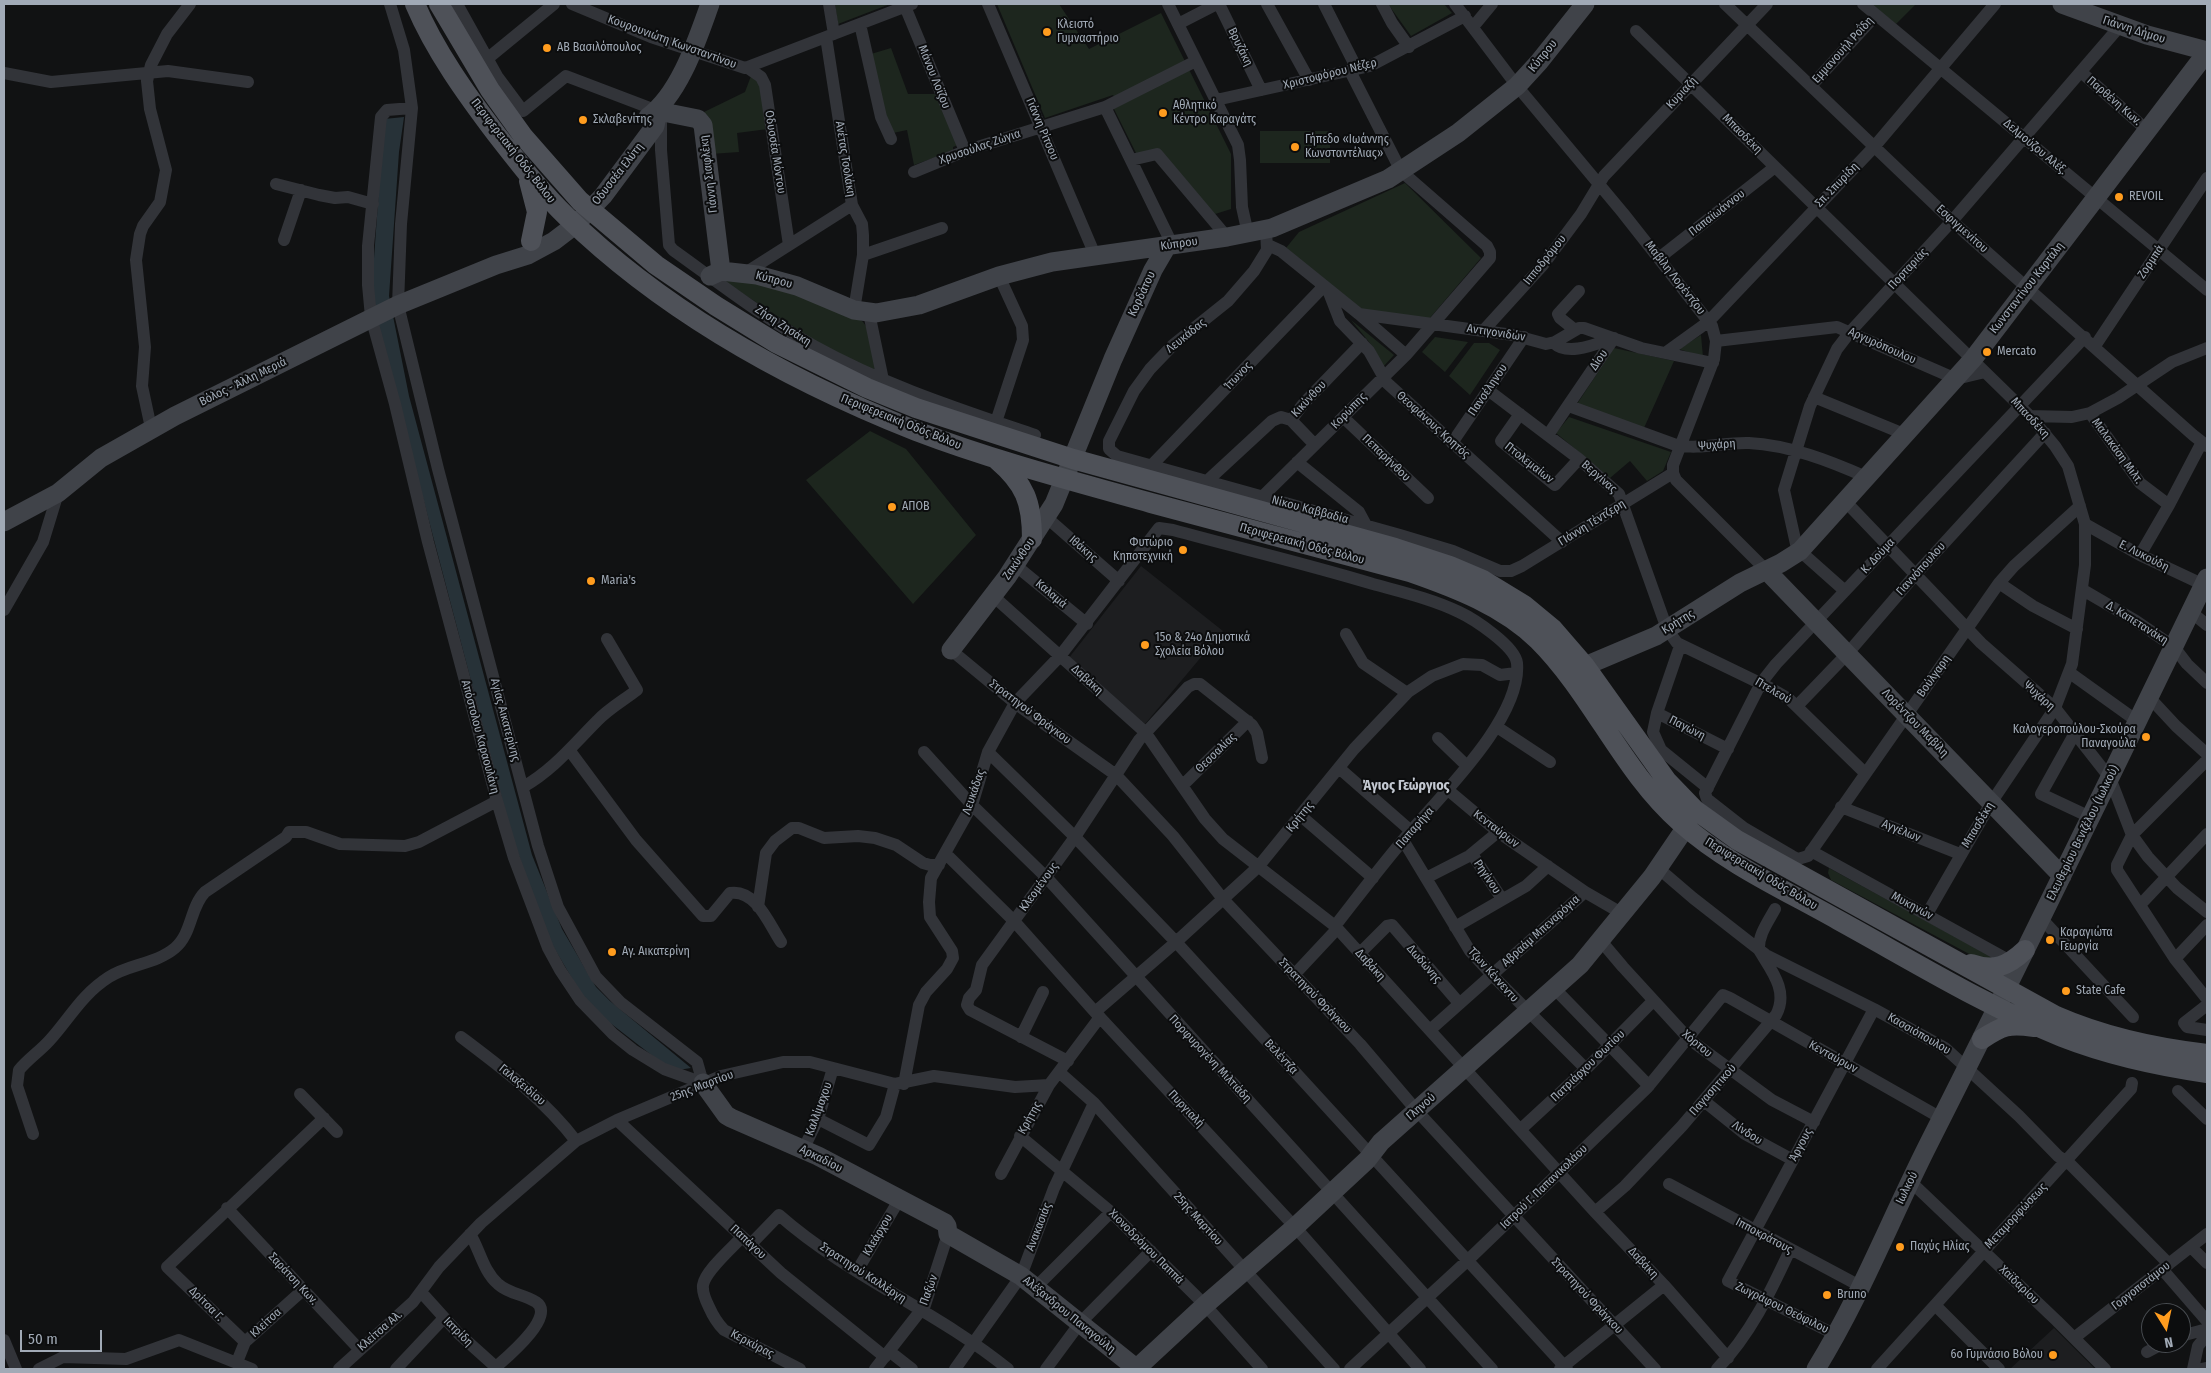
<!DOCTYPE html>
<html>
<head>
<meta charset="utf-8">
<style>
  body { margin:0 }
  #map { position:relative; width:2211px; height:1373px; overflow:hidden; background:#111213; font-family:"Fira Sans Condensed",sans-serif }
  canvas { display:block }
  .frame { position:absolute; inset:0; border:5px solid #a1aab6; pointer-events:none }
  .north { position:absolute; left:2141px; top:1303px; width:50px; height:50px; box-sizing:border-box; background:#0c0d0e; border:1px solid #484c51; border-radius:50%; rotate:170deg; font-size:14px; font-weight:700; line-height:20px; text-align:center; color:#a1aab6 }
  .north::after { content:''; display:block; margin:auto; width:18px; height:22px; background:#ff9c1e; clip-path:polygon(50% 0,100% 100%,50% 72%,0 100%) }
  .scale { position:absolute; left:20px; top:1330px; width:82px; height:22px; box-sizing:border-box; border:2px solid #a1aab6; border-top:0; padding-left:6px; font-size:15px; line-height:18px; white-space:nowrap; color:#a1aab6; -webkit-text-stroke:4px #0c0d0e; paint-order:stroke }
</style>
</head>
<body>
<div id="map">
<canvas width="2211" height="1373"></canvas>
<div class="frame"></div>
<div class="north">N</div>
<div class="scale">50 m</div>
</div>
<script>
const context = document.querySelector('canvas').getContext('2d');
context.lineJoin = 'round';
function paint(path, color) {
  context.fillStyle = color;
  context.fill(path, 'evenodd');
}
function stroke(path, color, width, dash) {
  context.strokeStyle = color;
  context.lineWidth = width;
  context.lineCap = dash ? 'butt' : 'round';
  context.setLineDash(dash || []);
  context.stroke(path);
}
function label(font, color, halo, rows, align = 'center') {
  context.font = font + ' "Fira Sans Condensed",sans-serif';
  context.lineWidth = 4;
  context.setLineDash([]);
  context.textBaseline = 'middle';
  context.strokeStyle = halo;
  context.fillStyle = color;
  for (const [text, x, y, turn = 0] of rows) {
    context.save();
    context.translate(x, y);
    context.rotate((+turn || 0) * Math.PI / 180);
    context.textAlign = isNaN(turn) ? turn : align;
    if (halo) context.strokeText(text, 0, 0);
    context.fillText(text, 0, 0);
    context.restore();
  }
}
paint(new Path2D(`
  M1141,566L1223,631L1145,724L1068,659Z
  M2054,1328L2095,1369H2010L2041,1340Z`), '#1d1e20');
paint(new Path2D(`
  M835,4H890L838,24Z
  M997,4H1059L1089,49L1161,13L1231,154V209L1212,215L1160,150L1137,155L1113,107L1118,104L1113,95L1045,118Z
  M1388,4H1444L1452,13L1411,36Z
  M1870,4H1916L1896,24Z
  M891,48L908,94H936L958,145L953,147V151L914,165L907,130L893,133L887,121L871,54Z
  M751,76L760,83L768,129L737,133L739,152L711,154L704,112L745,92Z
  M1260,131H1330V163H1260Z
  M1405,183L1481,258L1429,319L1360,311L1286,248L1299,232Z
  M729,276C755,284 849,304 863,322C874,335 874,358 878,374L837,355L725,282Z
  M1351,320L1394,355L1383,367L1374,348Z
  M1701,335L1703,357L1679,349Z
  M1435,337L1468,342L1445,372L1422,352Z
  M1474,343H1489L1500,350L1470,395L1449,376Z
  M1614,348L1674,361L1644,428L1577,404Z
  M1569,417L1671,452L1663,471L1647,481L1630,461L1610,478L1556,433Z
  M870,431L906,449L976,535L913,604L806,480Z
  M1829,868L1996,959L1973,956L1831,880L1828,873Z`), '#1d261e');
paint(new Path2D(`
  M404,117L399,152L389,296L409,396L532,855L562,929L596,987L610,1001L691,1068L672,1071L596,1012L586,1002L547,936L511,833L371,300L384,119Z`), '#273238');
stroke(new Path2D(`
  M390,4L404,50L412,108L401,224L398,305L438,469L538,846L558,907L596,977L620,1002L697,1062L703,1083L664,1069L633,1050L613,1034L580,1000L560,970L548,948L514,858L497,801L428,542L395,404L371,317L368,285V246L381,117L387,110L412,108
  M457,4L497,76L523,111L566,76L658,111L661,122V150L669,245L673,250C719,283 764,318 814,346C884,385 959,409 1035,435
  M572,4L651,37L745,68L912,4
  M829,4L834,34
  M904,4L965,151
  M988,4L1095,255
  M1168,4L1238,145L1240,160L1242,207L1248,234
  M1219,4L1261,90
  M1267,4L1309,80
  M1324,4L1357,69
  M1382,4L1392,23L1409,47
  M1455,4L1517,86L1623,213L1712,326L1716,341L1714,359L1673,465V473L1676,480L1767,571
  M1725,4L1952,221L2193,435L2207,446
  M1863,4L2207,290
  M860,24L881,117L891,139
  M1178,24L1217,4
  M1473,27L1492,4
  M1636,31L2030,416L2055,446L2068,466L2085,524V565L2072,664L2055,708L1991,803L1927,914
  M826,37L852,205L862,224L863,235V255L854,310
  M487,59L554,4
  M748,68L761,77L765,85L789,245
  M2081,72L2148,131
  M4,73L51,82L168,71L248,82
  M1811,86L1876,15
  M1216,100L1370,66L1465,16
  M1105,107L1169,238L1167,246
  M1131,160L1157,154L1227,237
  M914,172L965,151L1105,107L1196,61
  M276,184L319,195L335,198L348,197L373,204
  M1266,229L1267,250L1254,271L1228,301L1173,345L1150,369L1134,391L1109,441V449L1117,456L1400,535L1453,551L1500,571H1511L1522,566L1673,473
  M284,240L301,190
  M1268,245L1281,251L1359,314L1406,355
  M863,255L942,228
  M1659,258L1775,167
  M745,273L852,205
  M1328,290L1340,321L1369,351L1387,383L1562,542
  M869,313L883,380
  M1359,314L1513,335L1546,344L1555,342L1579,328H1584L1641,348L1713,363
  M1575,330L1560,318L1558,314L1579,291
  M1483,331L1543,265L1581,214L1604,176L1767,4
  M1716,341L1837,327L1956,379L1985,372
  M1554,343C1568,357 1598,343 1614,338
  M2095,346L2207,178
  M1665,353L1708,322L1874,147L1995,4
  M1488,390L1579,459L1619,494L1667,629L1677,643L1770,688L1789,699L1865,773
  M1814,397L1904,434
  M1569,406L1676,445C1699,450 1725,442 1749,443C1789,445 1830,461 1866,477
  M2090,413L2140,483L2169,505
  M1520,414L1501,441L1555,485L1579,459
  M2030,416L2072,417L2090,413L2118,398L2172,362L2207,348
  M1344,418L1428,498
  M1291,420L1315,445
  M996,422L1023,340L1022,326L999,276
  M151,428L142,386L145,347L136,260L140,234L143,226L160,202L166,170L150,109L147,81L151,65L167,34L190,4
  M1548,435L1614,338
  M1452,443L1524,337
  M1297,462L1359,512L1366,525
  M1151,466L1324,286
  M1206,482L1272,421L1281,417L1291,420L1304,403L1362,343
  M1262,497L1406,355L1490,258V252L1487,246L1401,171L1350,71
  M1845,501L1981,643L2055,708L2110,778L2132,835L2148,857L2177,888L2207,912
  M2080,506L2014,566L1999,583L1808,856L1798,859L1792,856L1744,828L1707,799L1705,793L1761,683L1776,664L2085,337
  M1046,517L1119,581
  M2085,524L2140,555L2204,585
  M2140,555L2169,505L2202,442
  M1015,565L1087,624
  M1999,583L2033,606L2077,629
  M2083,590L2136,621L2174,647L2187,664L2207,683
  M1845,591L1800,551L1796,544L1784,490L1810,406L1837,349L1850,332L1952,221L2120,26
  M992,595L1145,732L1205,819L1223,839L1335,926L1595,1212L1664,1285L1728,1358
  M4,610L43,542L58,493
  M2191,612L2207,625
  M1346,634L1363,663L1407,693
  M1680,646L1657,713L1728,749
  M951,650L1015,703L1116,775L1173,836L1223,899L1360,1044L1417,1111L1655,1369
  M2070,673L2137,721
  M2149,697L2176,726L2207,754
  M1797,706L1848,653L1915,575L2045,433
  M1657,713L1653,732L1661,750L1708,788
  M1497,727L1550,762
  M2075,733L2041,794L2090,817
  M1438,738L1467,766
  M570,751L636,840L703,916H711L730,893C756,889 769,924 781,942
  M924,752L972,805L1047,878L1492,1369
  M988,752L1075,837L1176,942L1567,1369
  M2207,760L2132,835L2117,865V870L2175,959L2207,999
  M1339,768L1411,831
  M1183,785L1248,721
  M523,787C553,770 573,745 597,721C608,709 624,700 637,690L607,639
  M1448,790L1498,832L1585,892L1623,914
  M1841,807L1960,854
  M1301,816L1373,878
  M1403,840L1470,951L1492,975L1586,1069
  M1811,851L2012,962
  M946,854L1014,921L1095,1012L1295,1227L1420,1369
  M1472,854L1502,899
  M1658,868L1693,898L1766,955L1874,1009L1945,1048L2019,1116L2058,1156L2071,1165L2169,1264
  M1426,878L1469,856L1498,832
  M2140,905L2207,834
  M758,907L766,853L775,841L792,828H799L824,838L858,836L875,838L896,845L923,863L930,865H939
  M2041,918L2133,1017
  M1455,927L1526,886L1548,866
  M1601,941L1623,967L1689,1039L1772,1100L1814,1122
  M1360,953L1387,926L1392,925L1459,1003
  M2175,959L2207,925
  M1294,975L1337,929
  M1555,989L1649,1086
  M2207,1005L2184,1023L2187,1027L2207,1030
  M1095,1012L1176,942L1258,867L1354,749L1408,692L1432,676L1463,664L1482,665L1500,675L1516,673
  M1430,1030L1585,892
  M461,1037C502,1068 544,1099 576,1141
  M1021,1037L1043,992
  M1068,1061L970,1010L967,1005L969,998L976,990L982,965L1075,837L1139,740L1188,687L1194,684H1200L1252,725L1257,733L1262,758
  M1059,1072L1094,1103L1334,1369
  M904,1084L919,1005L926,992L947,969L953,958L952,951L930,917L929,902L931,878L972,805L988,752L1015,703L1060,656L1159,528L1173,530C1239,548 1307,564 1373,584C1402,592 1432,599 1459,612C1474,619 1515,646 1517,663C1522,717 1443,793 1410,832C1384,862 1360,894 1335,926
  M2178,1091L2207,1119
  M300,1094L337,1132
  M1704,1101L1745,1134L1793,1160
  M818,1119L869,1145L886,1117L895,1084
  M617,1120L781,1273L885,1357
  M1521,1129L1586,1069L1653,1001
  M33,1134L17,1086L19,1070C28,1059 40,1051 49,1041C70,1018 81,995 109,977C129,964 156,964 175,948C192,934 190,907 205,892L286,837L289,832H306L340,844L405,846L419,842L497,801
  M1020,1136L1111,1212L1205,1305L1262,1369
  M803,1150L818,1119L833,1068
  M1001,1174L1049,1085L1100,1017
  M1910,1181L2057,1321L2105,1369
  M1669,1184L1860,1286
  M227,1208L359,1349
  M1595,1212L1625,1186L1682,1126L1776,1015C1789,991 1771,970 1759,950C1758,935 1768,922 1775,909
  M470,1234C480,1250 483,1271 498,1284C509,1294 523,1294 536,1302C557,1316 506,1358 496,1367
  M742,1237C732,1248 705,1271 703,1285C702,1293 706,1301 709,1307C713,1316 717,1323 724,1330L800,1369
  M750,1245L779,1215C848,1276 937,1311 1008,1369
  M2191,1247L2207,1263
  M2162,1269L2207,1321
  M857,1271L899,1200
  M1036,1287L1111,1212
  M421,1292L458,1333L498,1369
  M1935,1305L1999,1369
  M1836,1335L1728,1281L1874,1009
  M2181,1336L2207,1329
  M2074,1338L2207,1234
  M4,1340L16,1369
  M245,1342L167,1267L324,1118
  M889,1351L912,1369
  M2147,1352L2164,1343
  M237,1362L245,1342L303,1290
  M39,1369L63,1357L126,1359L179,1340L252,1369
  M339,1369L413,1302L439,1267L481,1223L576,1141L617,1120L721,1076L783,1062H810L895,1084L934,1076L1015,1087L1049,1085
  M396,1369L444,1318
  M875,1369L925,1305L948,1234
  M955,1369L1021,1276L1054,1188L1094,1103
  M1046,1369L1080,1323L1151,1251
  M1350,1369L1467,1261L1647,1088L1723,995L1730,998L1941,1118
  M1560,1369L1664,1285
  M1717,1369C1750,1335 1770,1293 1790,1250
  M1877,1369L2131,1089L2132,1083
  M2193,1369L2198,1346L2207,1335
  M2202,1369L2207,1368`), '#323439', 12);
stroke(new Path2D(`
  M2062,4L2147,35L2207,51
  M658,111L698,119L703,125L721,271
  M648,117C680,94 697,40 710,4
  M710,276L721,271L757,275L797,286L854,310L876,313L919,305L999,276L1052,262L1227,237L1272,228L1388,179L1458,133L1517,86L1539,62L1585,4
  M4,522L58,493L101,458L175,416L398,305L496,265L528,255L554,241L575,225L603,196L655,126L658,111
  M1767,571L2062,876
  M951,650L1007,577L1054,504L1113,359L1153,270L1167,246
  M1585,666L1656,636L1740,583L1781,563L1800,551L1973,359L2207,52
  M703,1083L726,1115L731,1118L818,1156L945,1223L947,1226L948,1234L1021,1276L1137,1369
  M1136,1369L1205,1305L1295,1227L1367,1160L1381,1142L1580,965L1652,877L1686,827
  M1816,1369C1860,1298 1891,1218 1929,1143C2024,956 2115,767 2207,578`), '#404349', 19);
stroke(new Path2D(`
  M415,4C435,51 466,94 497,135C519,163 541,192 567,217C665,312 790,381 916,431C992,460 1072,481 1151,503C1237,526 1324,549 1410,572C1456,588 1503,606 1538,640C1593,695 1622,771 1681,823C1727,864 1785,890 1838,920C1911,960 1984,1005 2062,1037C2108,1055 2158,1066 2207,1073
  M439,4L490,90L523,136L580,201L656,265L716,306L776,343L867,388L916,408L1073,459L1395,548L1450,566L1483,580L1524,605L1553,629L1585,666L1667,781L1694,809L1737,840L2056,1016C2104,1037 2155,1048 2207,1054
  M529,181L537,212L531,241
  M997,460C1025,484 1032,502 1032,539
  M1971,964C1994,972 2008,966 2025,950
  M1982,1039C2002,1026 2009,1023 2033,1027`), '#4e5158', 20);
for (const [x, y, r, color] of [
  [1047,32,5,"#ff9c1e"],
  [547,48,5,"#ff9c1e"],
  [1163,113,5,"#ff9c1e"],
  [583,120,5,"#ff9c1e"],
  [1295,147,5,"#ff9c1e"],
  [2119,197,5,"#ff9c1e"],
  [1987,352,5,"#ff9c1e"],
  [892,507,5,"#ff9c1e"],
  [1183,550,5,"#ff9c1e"],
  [591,581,5,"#ff9c1e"],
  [1145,645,5,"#ff9c1e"],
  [2146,737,5,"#ff9c1e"],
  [2050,940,5,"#ff9c1e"],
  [612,952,5,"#ff9c1e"],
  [2066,991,5,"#ff9c1e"],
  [1900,1247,5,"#ff9c1e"],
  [1827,1295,5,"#ff9c1e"],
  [2053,1355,5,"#ff9c1e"]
]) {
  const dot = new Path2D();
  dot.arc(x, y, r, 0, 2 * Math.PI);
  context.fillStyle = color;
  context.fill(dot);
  stroke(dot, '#0c0d0e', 2);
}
label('12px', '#a1aab6', '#0c0d0e', [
  ["Κλειστό",1057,25],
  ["Γυμναστήριο",1057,39],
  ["ΑΒ Βασιλόπουλος",557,48],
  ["Αθλητικό",1173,106],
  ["Κέντρο Καραγάτς",1173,120],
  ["Σκλαβενίτης",593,120],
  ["Γήπεδο «Ιωάννης",1305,140],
  ["Κωνσταντέλιας»",1305,154],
  ["REVOIL",2129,197],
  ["Mercato",1997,352],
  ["ΑΠΟΒ",902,507],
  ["Φυτώριο",1173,543,"right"],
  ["Κηποτεχνική",1173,557,"right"],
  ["Maria's",601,581],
  ["15ο & 24ο Δημοτικά",1155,638],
  ["Σχολεία Βόλου",1155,652],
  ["Καλογεροπούλου-Σκούρα",2136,730,"right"],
  ["Παναγούλα",2136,744,"right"],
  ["Καραγιώτα",2060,933],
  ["Γεωργία",2060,947],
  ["Αγ. Αικατερίνη",622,952],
  ["State Cafe",2076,991],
  ["Παχύς Ηλίας",1910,1247],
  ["Bruno",1837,1295],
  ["6ο Γυμνάσιο Βόλου",2043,1355,"right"]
], 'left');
label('12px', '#a1aab6', '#0c0d0e', [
  ["Γιάννη Δήμου",2134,30,18],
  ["Κουρουνιώτη Κωνσταντίνου",672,42,20],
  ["Βρυζάκη",1240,47,64],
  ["Εμμανουήλ Ροΐδη",1843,50,-48],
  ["Κύπρου",1543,56,-51],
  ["Χριστοφόρου Νέζερ",1330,74,-14],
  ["Μάνου Λοϊζου",934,77,68],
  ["Κυριαζή",1682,93,-47],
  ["Παρθένη Κων.",2114,101,41],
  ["Γιάννη Ρίτσου",1042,129,67],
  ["Μπασδέκη",1742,134,45],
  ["Χρυσούλας Ζώγια",980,147,-19],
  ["Δελμούζου Αλέξ.",2035,147,40],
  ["Περιφερειακή Οδός Βόλου",513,151,52],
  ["Οδυσσέα Μόντου",775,152,81],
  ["Ανέτας Τσολάκη",845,159,81],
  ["Οδυσσέα Ελύτη",618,174,-52],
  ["Γιάννη Σιαφλέκη",709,174,-97],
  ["Σπ. Σπυρίδη",1837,185,-46],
  ["Παπαϊωάννου",1717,213,-38],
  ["Εσφιγμενίτου",1962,229,42],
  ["Κύπρου",1179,244,-8],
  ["Ιπποδρόμου",1545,260,-51],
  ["Ζορμπά",2151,262,-56],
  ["Πορταριάς",1908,269,-47],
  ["Μαβίλη Λορέντζου",1675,278,52],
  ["Κύπρου",774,280,15],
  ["Κωνσταντίνου Καρτάλη",2027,288,-52],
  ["Κορδάτου",1142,294,-65],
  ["Ζήση Ζησάκη",783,326,33],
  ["Αντιγονιδών",1496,333,9],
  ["Λευκάδας",1186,336,-39],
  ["Αργυρόπουλου",1882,346,24],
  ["Δίου",1599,360,-55],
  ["Ίτωνος",1238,376,-46],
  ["Βόλος - Άλλη Μεριά",243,382,-26],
  ["Πανσέληνου",1488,390,-56],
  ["Κικύνθου",1309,399,-47],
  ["Κορώπης",1349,411,-46],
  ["Μπασδέκη",2030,418,47],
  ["Περιφερειακή Οδός Βόλου",901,422,22],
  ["Θεοφάνους Κρητός",1433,425,42],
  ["Ψυχάρη",1717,445,-4],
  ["Μαλακάση Μιλτ.",2117,451,54],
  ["Πεπαρήνθου",1386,458,44],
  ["Πτολεμαίων",1529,463,38],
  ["Βεργίνας",1599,477,41],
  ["Νίκου Καββαδία",1310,510,15],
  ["ΓΙάννη Τέντζερη",1592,523,-32],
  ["Περιφερειακή Οδός Βόλου",1302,544,15],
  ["Ιθάκης",1083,549,41],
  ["Κ. Δούμα",1878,556,-47],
  ["Ε. Λυκούδη",2144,556,27],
  ["Ζακύνθου",1019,559,-56],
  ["Γιαννόπουλου",1921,569,-48],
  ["Καλαμά",1051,594,40],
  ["Κρήτης",1678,622,-32],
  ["Δ. Καπετανάκη",2137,623,32],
  ["Βούλγαρη",1934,676,-55],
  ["Δαβάκη",1087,680,42],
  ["Πτελεού",1773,691,30],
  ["Ψυχάρη",2039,696,42],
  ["Στρατηγού Φράγκου",1030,712,37],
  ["Αγίας Αικατερίνης",505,720,75],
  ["Λορέντζου Μαβίλη",1915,723,46],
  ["Παγώνη",1687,728,27],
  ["Απόστολου Καραουλάνη",480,737,75],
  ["Θεσσαλίας",1216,753,-44],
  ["Λευκάδας",974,792,-71],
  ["Κρήτης",1300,817,-51],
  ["Μπασδέκη",1978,825,-59],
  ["Παπαρήγα",1415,828,-49],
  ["Κενταύρων",1496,829,37],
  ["Αγγέλων",1901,831,22],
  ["Ελευθερίου Βενιζέλου (Ιωλκού)",2083,833,-64],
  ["Περιφερειακή Οδός Βόλου",1761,874,31],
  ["Ρηγίνου",1487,877,56],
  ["Κλεομένους",1039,887,-54],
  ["Μυκηνών",1912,906,28],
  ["Αβραάμ Μπεναρόγια",1541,931,-42],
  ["Δωδώνης",1424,964,49],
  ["Δαβάκη",1370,965,48],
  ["Τζων Κέννεντυ",1493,975,48],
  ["Στρατηγού Φράγκου",1315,996,46],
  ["Κασσιόπουλου",1919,1034,30],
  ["Χόρτου",1697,1044,40],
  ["Βελέντζα",1281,1057,47],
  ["Κενταύρων",1833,1057,29],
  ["Πορφυρογένη Μιλτιάδη",1210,1059,47],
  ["Πατριάρχου Φωτίου",1588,1066,-44],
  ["Γαλαξειδίου",522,1085,40],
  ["25ης Μαρτίου",702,1086,-21],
  ["Παγασητικού",1713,1090,-49],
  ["Γληνού",1421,1107,-41],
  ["Καλλίμαχου",819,1109,-70],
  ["Πυργιαλή",1186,1109,47],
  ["Κρήτης",1030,1118,-61],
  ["Λίνδου",1747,1133,33],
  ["Άργους",1801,1145,-62],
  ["Αρκαδίου",821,1159,27],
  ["Ιατρού Γ. Παπανικολάου",1544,1187,-44],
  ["Ιωλκού",1907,1188,-64],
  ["Μεταμορφώσεως",2016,1216,-47],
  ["25ης Μαρτίου",1198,1219,48],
  ["Ανακασιάς",1039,1227,-69],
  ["Κλεάρχου",878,1235,-59],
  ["Ιπποκράτους",1764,1236,28],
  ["Παπάγου",748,1242,43],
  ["Χιονοδρόμου Παππά",1146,1247,45],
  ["Δαβάκη",1643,1263,47],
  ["Στρατηγού Καλλέργη",863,1273,33],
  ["Σαράτση Κων.",293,1279,47],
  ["Χαϊδαρίου",2019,1285,44],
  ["Γοργοποτάμου",2141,1286,-38],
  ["Παξών",929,1290,-70],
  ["Στρατηγού Φράγκου",1587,1296,47],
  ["Δρίτσα Γ.",206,1304,45],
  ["Ζωγράφου Θεόφιλου",1782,1308,26],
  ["Αλέξανδρου Παναγούλη",1069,1315,39],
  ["Κλείτσα",266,1323,-42],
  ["Κλείτσα Αλ.",380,1331,-41],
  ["Ιατρίδη",458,1332,45],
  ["Κερκύρας",752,1344,28]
]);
label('bold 14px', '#c3c8d1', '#0c0d0e', [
  ["Άγιος Γεώργιος",1406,786]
]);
</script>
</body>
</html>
